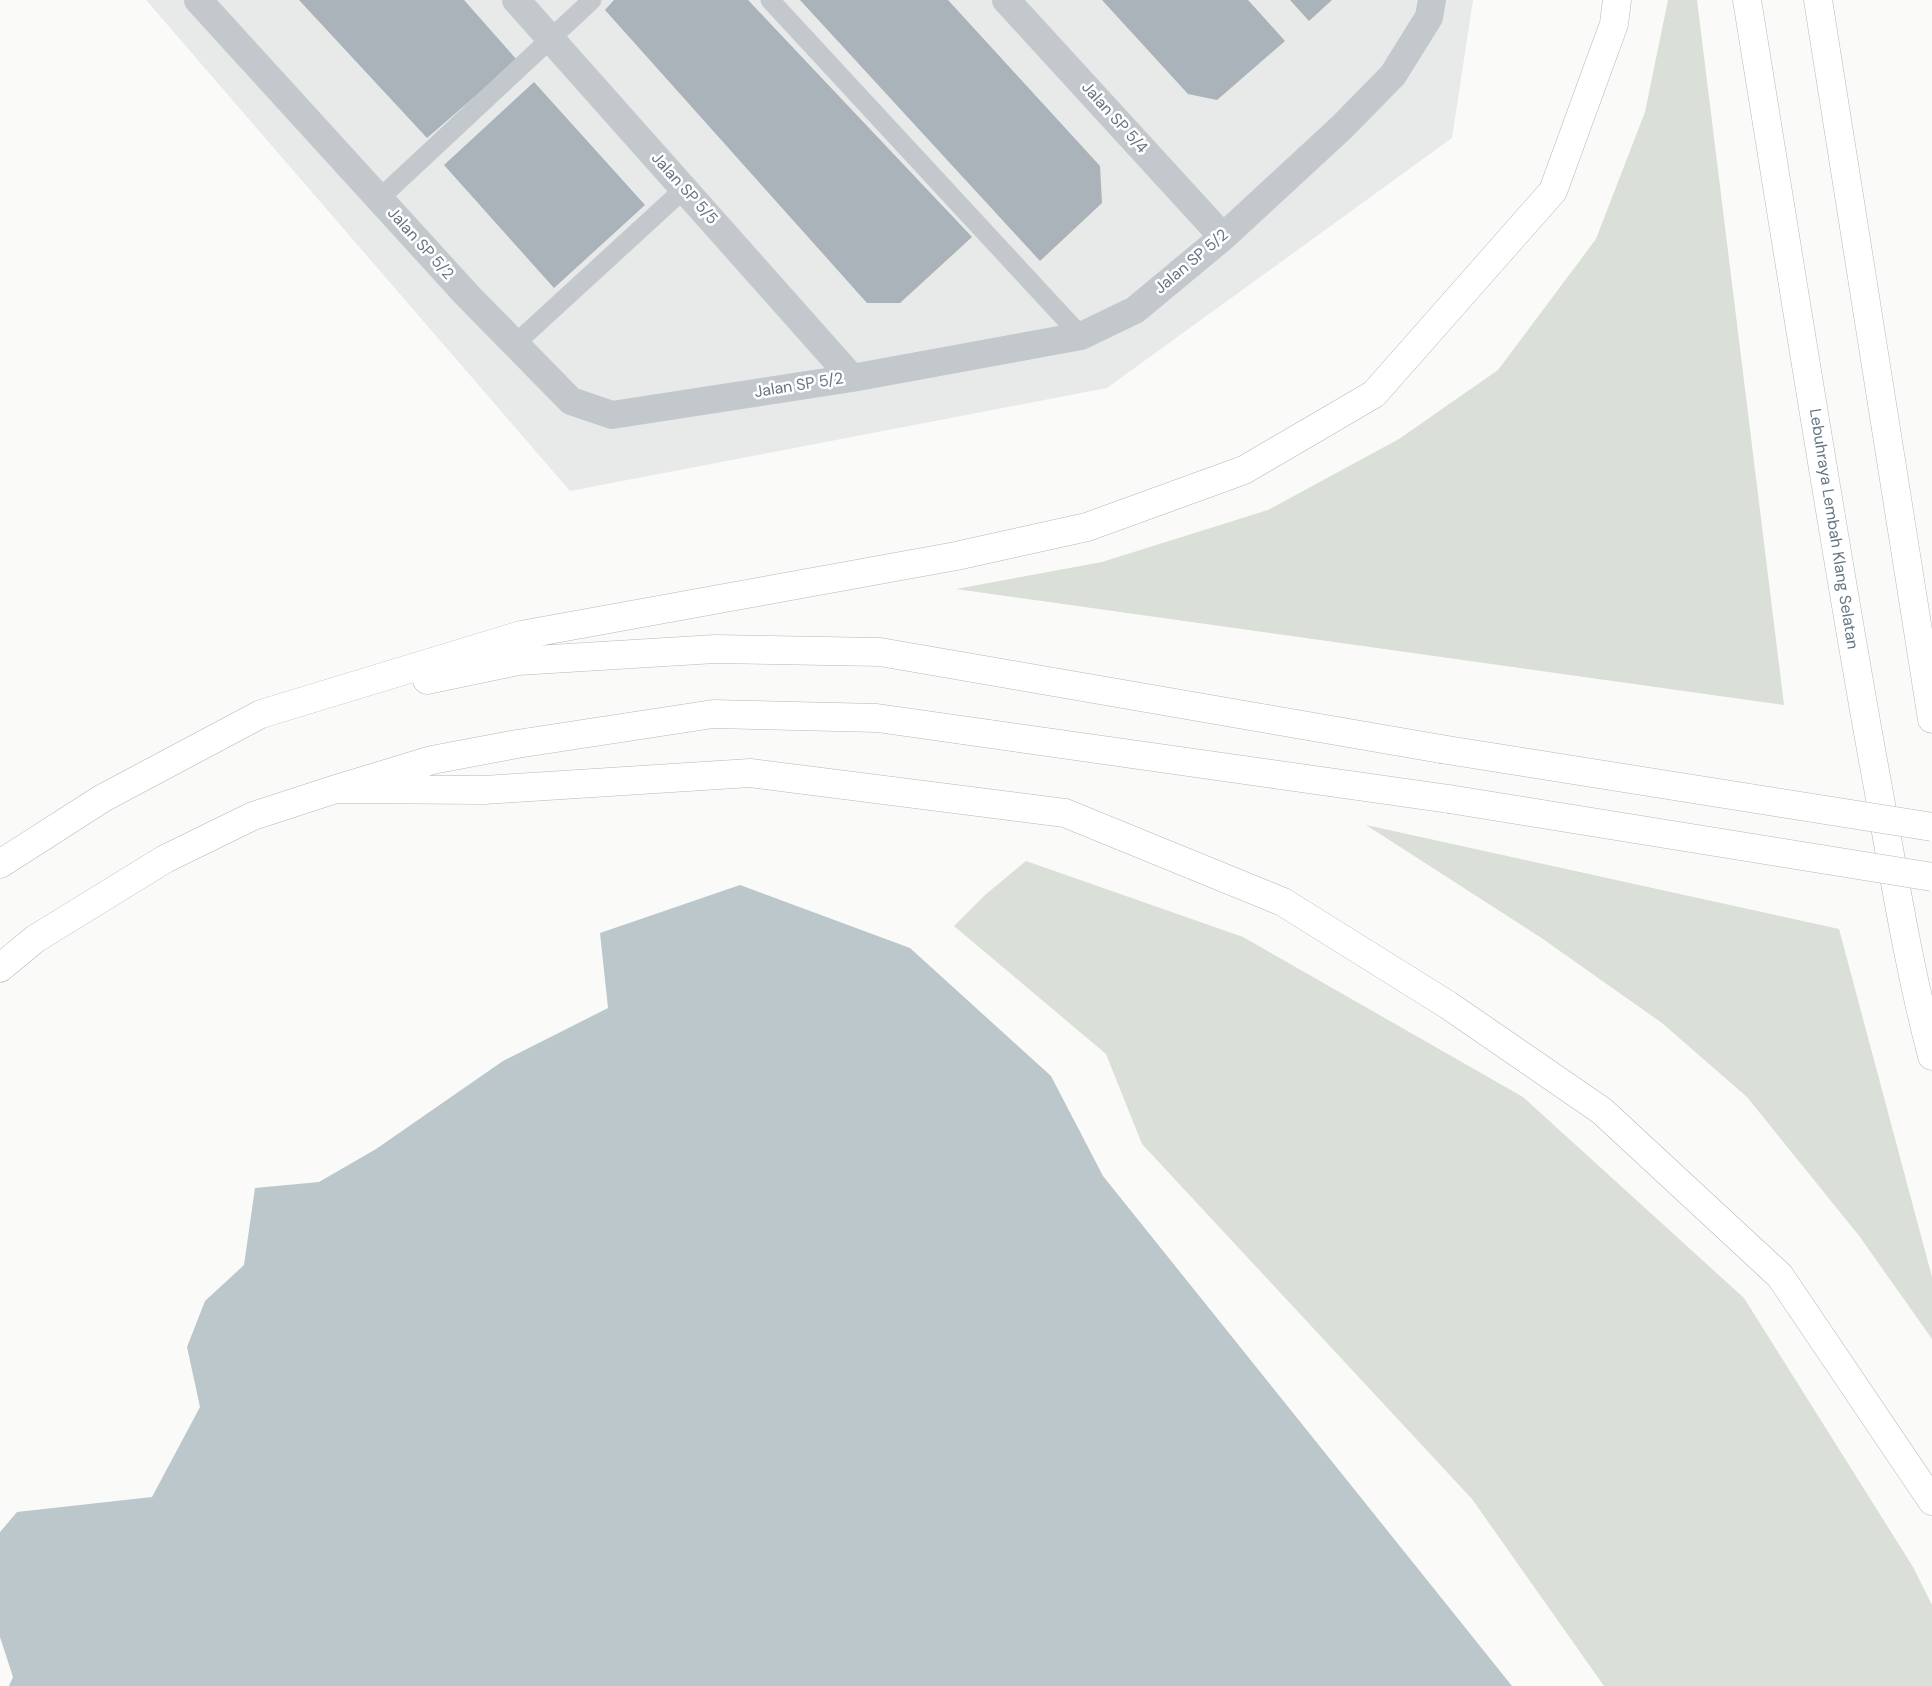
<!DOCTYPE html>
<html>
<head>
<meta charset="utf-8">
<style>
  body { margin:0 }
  canvas { display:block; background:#fafaf8 }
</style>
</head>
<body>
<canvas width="1932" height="1686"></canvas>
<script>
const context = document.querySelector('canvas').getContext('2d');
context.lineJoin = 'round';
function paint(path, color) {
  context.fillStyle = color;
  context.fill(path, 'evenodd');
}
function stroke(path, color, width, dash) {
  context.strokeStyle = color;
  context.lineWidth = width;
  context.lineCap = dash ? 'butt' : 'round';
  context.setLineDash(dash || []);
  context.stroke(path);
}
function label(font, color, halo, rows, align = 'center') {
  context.font = font + ' "DM Sans",sans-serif';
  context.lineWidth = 5;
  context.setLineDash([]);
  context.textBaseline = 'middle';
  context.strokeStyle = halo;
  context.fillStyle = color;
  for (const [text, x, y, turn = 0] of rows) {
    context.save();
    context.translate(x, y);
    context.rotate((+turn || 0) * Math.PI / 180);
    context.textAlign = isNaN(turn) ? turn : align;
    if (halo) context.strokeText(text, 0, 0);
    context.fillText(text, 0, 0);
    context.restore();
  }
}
paint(new Path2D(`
  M146,0H1473L1452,138L1107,388L570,491Z`), '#e8e9e9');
paint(new Path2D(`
  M1668,0H1697L1784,705L956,589L1102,562L1268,510L1399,439L1498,370L1596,239L1645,112Z
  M1366,825L1839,929L1932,1277V1339L1860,1237L1747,1097L1662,1023L1540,937Z
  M1026,861L1243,937L1523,1097L1744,1298L1913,1567L1932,1605V1686H1604L1472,1499L1142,1144L1106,1054L954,926L985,895Z`), '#dadfd7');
paint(new Path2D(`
  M740,885L910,948L1051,1076L1103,1176L1512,1686H9L13,1677L0,1637V1532L17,1512L152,1497L200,1407L187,1347L205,1301L244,1265L255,1188L319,1182L376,1149L503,1061L608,1008L600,933Z`), '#bbc7cb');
paint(new Path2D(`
  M299,0H464L517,60L427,138Z
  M614,0H748L972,237L900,303H867L605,10Z
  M800,0H948L1100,166L1102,203L1040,261Z
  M1102,0H1248L1285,41L1217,100L1188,94Z
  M1290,0H1332L1309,21Z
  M534,82L645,205L554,288L444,165Z`), '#aab3b9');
const motorway = new Path2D(`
  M1747,0C1788,252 1827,504 1872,755C1891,856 1906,957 1932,1056
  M1818,0L1932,719
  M427,680L518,661L715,649L880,652L1441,749
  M336,789L484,790L750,773L1065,813L1283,902L1448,1005L1602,1111L1780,1276L1932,1501
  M0,864L103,798L261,714L521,635L956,556L1087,527L1244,470L1374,394L1553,191L1614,24L1617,0
  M0,968L35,939L165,859L253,816L336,789L432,760L517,744L713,714L877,718L1449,799`);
stroke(motorway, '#b4b9bd', 29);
stroke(new Path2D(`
  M770,0L1081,336
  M379,199L592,0
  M515,344L684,189`), '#c3c8cc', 19);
stroke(new Path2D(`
  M198,0L467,295L571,401L612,415L852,378L1081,336L1135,310L1223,237L1342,127L1393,75L1429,17L1432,0
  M516,0L852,378
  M1006,0L1223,237`), '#c3c8cc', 28);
stroke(motorway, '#fff', 28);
const motorwayBridge = new Path2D(`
  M1441,749L1932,827
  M1449,799L1932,877`);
stroke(motorwayBridge, '#b4b9bd', 29, []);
stroke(motorwayBridge, '#fff', 28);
label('16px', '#657683', '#fff', [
  ["Jalan SP 5/4",1114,118,48],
  ["Jalan SP 5/5",684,189,48],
  ["Jalan SP 5/2",420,244,48],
  ["Jalan SP 5/2",1192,262,-40],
  ["Jalan SP 5/2",799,386,-9],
  ["Lebuhraya Lembah Klang Selatan",1833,529,81]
]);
</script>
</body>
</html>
